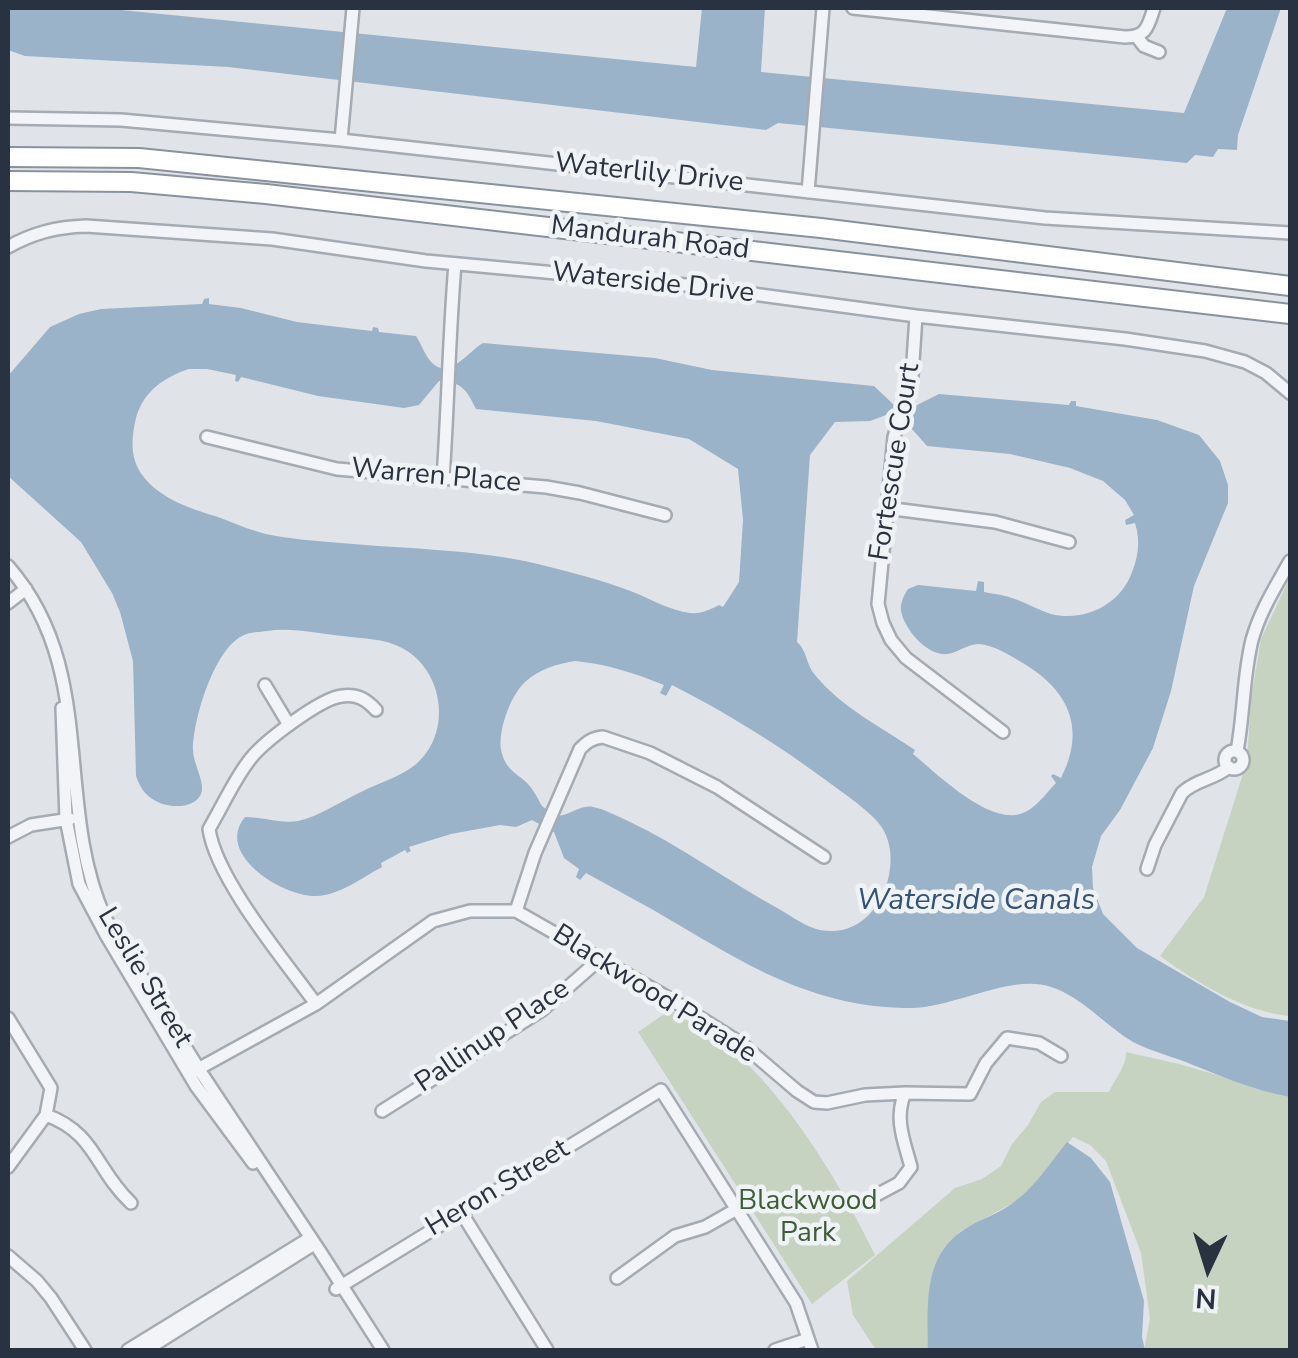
<!DOCTYPE html>
<html>
<head>
<meta charset="utf-8">
<style>
  body { margin:0 }
  #map { position:relative; width:1298px; height:1358px; overflow:hidden; background:#e0e4e9; font-family:"Nunito Sans",sans-serif }
  canvas { display:block }
  .frame { position:absolute; inset:0; border:10px solid #293240; pointer-events:none }
  .north { position:absolute; left:1158px; top:1218px; width:100px; height:100px; -webkit-text-stroke:8px #f0f3f6; paint-order:stroke; rotate:184deg; font-size:28px; font-weight:700; line-height:40px; text-align:center; color:#293240 }
  .north::after { content:''; display:block; margin:auto; width:35px; height:45px; background:#293240; clip-path:polygon(50% 0,100% 100%,50% 72%,0 100%) }
</style>
</head>
<body>
<div id="map">
<canvas width="1298" height="1358"></canvas>
<div class="frame"></div>
<div class="north">N</div>
</div>
<script>
const context = document.querySelector('canvas').getContext('2d');
context.lineJoin = 'round';
function paint(path, color) {
  context.fillStyle = color;
  context.fill(path, 'evenodd');
}
function stroke(path, color, width, dash) {
  context.strokeStyle = color;
  context.lineWidth = width;
  context.lineCap = dash ? 'butt' : 'round';
  context.setLineDash(dash || []);
  context.stroke(path);
}
function label(font, color, halo, rows, align = 'center') {
  context.font = font + ' "Nunito Sans",sans-serif';
  context.lineWidth = 9;
  context.setLineDash([]);
  context.textBaseline = 'middle';
  context.strokeStyle = halo;
  context.fillStyle = color;
  for (const [text, x, y, turn = 0] of rows) {
    context.save();
    context.translate(x, y);
    context.rotate((+turn || 0) * Math.PI / 180);
    context.textAlign = isNaN(turn) ? turn : align;
    if (halo) context.strokeText(text, 0, 0);
    context.fillText(text, 0, 0);
    context.restore();
  }
}
paint(new Path2D(`
  M1290,577V1016C1245,1012 1197,983 1160,956L1204,897L1247,761L1251,699L1261,639Z
  M670,1010C693,1025 721,1039 741,1058C796,1110 842,1187 875,1255L812,1304L638,1032Z
  M1126,1052L1179,1064L1290,1096V1350H1144L1150,1318L1141,1253L1106,1161L1090,1145L1073,1137L1024,1197L961,1231L945,1248L928,1309V1350H876L853,1315L847,1281L955,1188L982,1179L1001,1166L1012,1144L1028,1125L1041,1102L1055,1092H1109C1115,1078 1126,1068 1126,1052Z`), '#c6d3c1');
paint(new Path2D(`
  M8,8H101L696,67L702,8H765L761,72L1184,113L1227,8H1281L1238,135L1237,150L1218,149L1213,157L1195,155L1187,163L778,123L766,130L228,67L25,56L8,50Z
  M209,298V304L241,308L297,322L372,331L373,327L378,328L379,332L416,336C421,343 423,351 428,358C447,385 468,351 483,343L655,358L712,370L874,386L893,404L911,408L939,394L1069,405L1071,401H1076V406L1157,420L1199,435L1220,461L1228,485V503L1194,586L1171,691L1153,748L1120,810L1101,836L1092,867L1093,888L1103,914L1137,948L1230,1002L1262,1017L1290,1021V1097C1253,1090 1218,1075 1183,1061C1167,1055 1148,1050 1133,1042C1106,1026 1082,997 1051,987C1012,973 953,1008 911,1008C816,1008 750,967 672,921C644,904 614,889 586,873L580,880L576,877L579,869L564,858L554,832L532,820L516,827L500,825L451,834L409,847L411,851L407,853L405,850L381,863L382,867C361,878 341,895 316,896C283,897 214,854 245,817C263,817 281,824 298,821C320,816 341,801 361,792C378,783 400,777 415,765C453,734 444,670 402,648C383,638 364,639 343,636C318,634 292,627 267,631C260,632 250,632 244,635C214,648 193,720 193,750C193,763 206,784 201,794C194,810 166,808 154,800C144,794 140,787 136,776L133,661L120,612L112,593L81,542L8,476V376L50,327L79,314L101,309L202,304L204,299ZM189,369H207L236,375L235,381L238,382L241,377L318,396L404,408L419,405L439,381C462,382 466,389 476,409L596,421L689,439L738,469L743,520L739,582L723,607L719,605C709,610 701,614 690,613C671,611 651,599 633,592C603,580 569,572 538,564C474,549 407,549 341,543C316,541 290,539 266,534C249,530 232,522 215,516C191,509 159,498 143,476C130,459 131,439 136,418C143,392 164,377 189,369ZM889,414L908,422L911,428L927,446L1010,454L1070,468L1103,481L1125,500L1134,515L1125,520L1126,525L1135,523C1141,542 1138,559 1130,577C1117,606 1083,622 1051,614C1038,610 1027,603 1015,599C1005,595 994,594 984,592V582L978,581L976,591L918,585L908,589C904,595 900,603 901,611C904,628 924,652 942,654C954,656 966,644 979,644C993,645 1010,655 1021,662C1068,689 1087,728 1061,778L1053,774L1051,776L1056,783C1046,793 1035,810 1020,814C988,824 936,773 913,754L915,750C881,727 841,707 815,675C806,665 807,650 797,642L810,455L835,422L870,421ZM575,661C607,664 634,673 664,685L660,693L666,696L672,685C727,713 777,744 827,781C843,793 860,804 875,819C890,834 893,855 889,875C882,909 857,937 820,930C806,927 791,916 779,909C728,881 681,846 628,821C617,816 604,809 593,807C581,804 569,816 557,816C536,804 544,806 532,789C523,775 508,774 502,754C496,734 510,696 525,682C539,669 557,664 575,661Z
  M1067,1142L1091,1158L1110,1182L1144,1301L1142,1337L1145,1350H928C928,1307 922,1259 962,1231C977,1220 996,1215 1010,1205C1033,1190 1050,1163 1067,1142Z`), '#9bb3c9');
const minor = new Path2D(`
  M853,8L1125,37C1147,37 1148,26 1154,8
  M1137,37L1144,46L1159,52
  M8,118L121,120L341,140L1045,218L1290,233
  M341,140L353,8
  M808,192L823,8
  M8,247C33,233 56,227 86,226L272,239L426,261L686,285L916,316L1125,339L1205,351L1245,362L1266,373L1290,393
  M916,316L912,376L894,437L878,604L883,623L891,640L906,658L1003,732
  M207,437L337,469L546,487L580,493L665,515
  M443,478C448,407 449,335 455,264
  M886,508L995,522L1069,542
  M8,566C99,670 53,802 105,918L202,1074L321,1253L383,1350
  M8,603L26,589
  M265,685L289,725
  M62,708L66,819L79,884L106,935L196,1086L253,1163
  M1225 760a9 9 0 1 1 18 0a9 9 0 1 1-18 0Z
  M1237,751C1244,714 1243,676 1252,640C1260,611 1276,586 1290,561
  M8,837L31,825L70,819
  M1147,869L1155,845L1182,793C1195,780 1215,779 1229,767
  M516,911L535,853L580,749C587,742 592,738 603,737L650,753L717,787L824,857
  M316,1004C285,961 216,879 209,829C222,807 233,782 248,762C261,743 321,698 342,696C357,694 366,699 376,710
  M8,1018L51,1088L46,1115L8,1167
  M189,1074L316,1004L433,921L470,911H516L672,1000L742,1044L797,1091L814,1102L827,1103L865,1095L905,1093L970,1094L986,1063L1007,1038L1039,1043L1061,1056
  M382,1111L542,1010L601,958
  M46,1115C96,1133 95,1169 131,1203
  M869,1199L899,1183L911,1167C904,1141 894,1118 905,1093
  M461,1212L547,1350
  M8,1256L37,1281L51,1298L85,1350
  M617,1278L675,1236L705,1227L735,1210
  M336,1289L661,1090L796,1303L812,1350
  M128,1350L310,1238
  M146,1350L314,1244
  M775,1350L808,1339`);
const highway = new Path2D(`
  M8,157L139,158L821,228L1290,286
  M8,181L131,182L266,194L1290,314`);
stroke(minor, '#a5abb3', 16);
stroke(highway, '#88929f', 22);
stroke(minor, '#f3f4f7', 11);
stroke(highway, '#fff', 18);
label('28px', '#293240', '#f0f3f6', [
  ["Waterlily Drive",649,174,6],
  ["Mandurah Road",650,239,7],
  ["Waterside Drive",653,284,6],
  ["Fortescue Court",896,462,-81],
  ["Warren Place",436,477,5],
  ["Leslie Street",144,978,59],
  ["Blackwood Parade",654,995,32],
  ["Pallinup Place",493,1037,-34],
  ["Heron Street",498,1189,-31]
]);
label('28px', '#3e5c36', '#f0f3f6', [
  ["Blackwood",808,1202],
  ["Park",808,1234]
]);
label('italic 30px', '#335274', '#f0f3f6', [
  ["Waterside Canals",976,902]
]);
</script>
</body>
</html>
